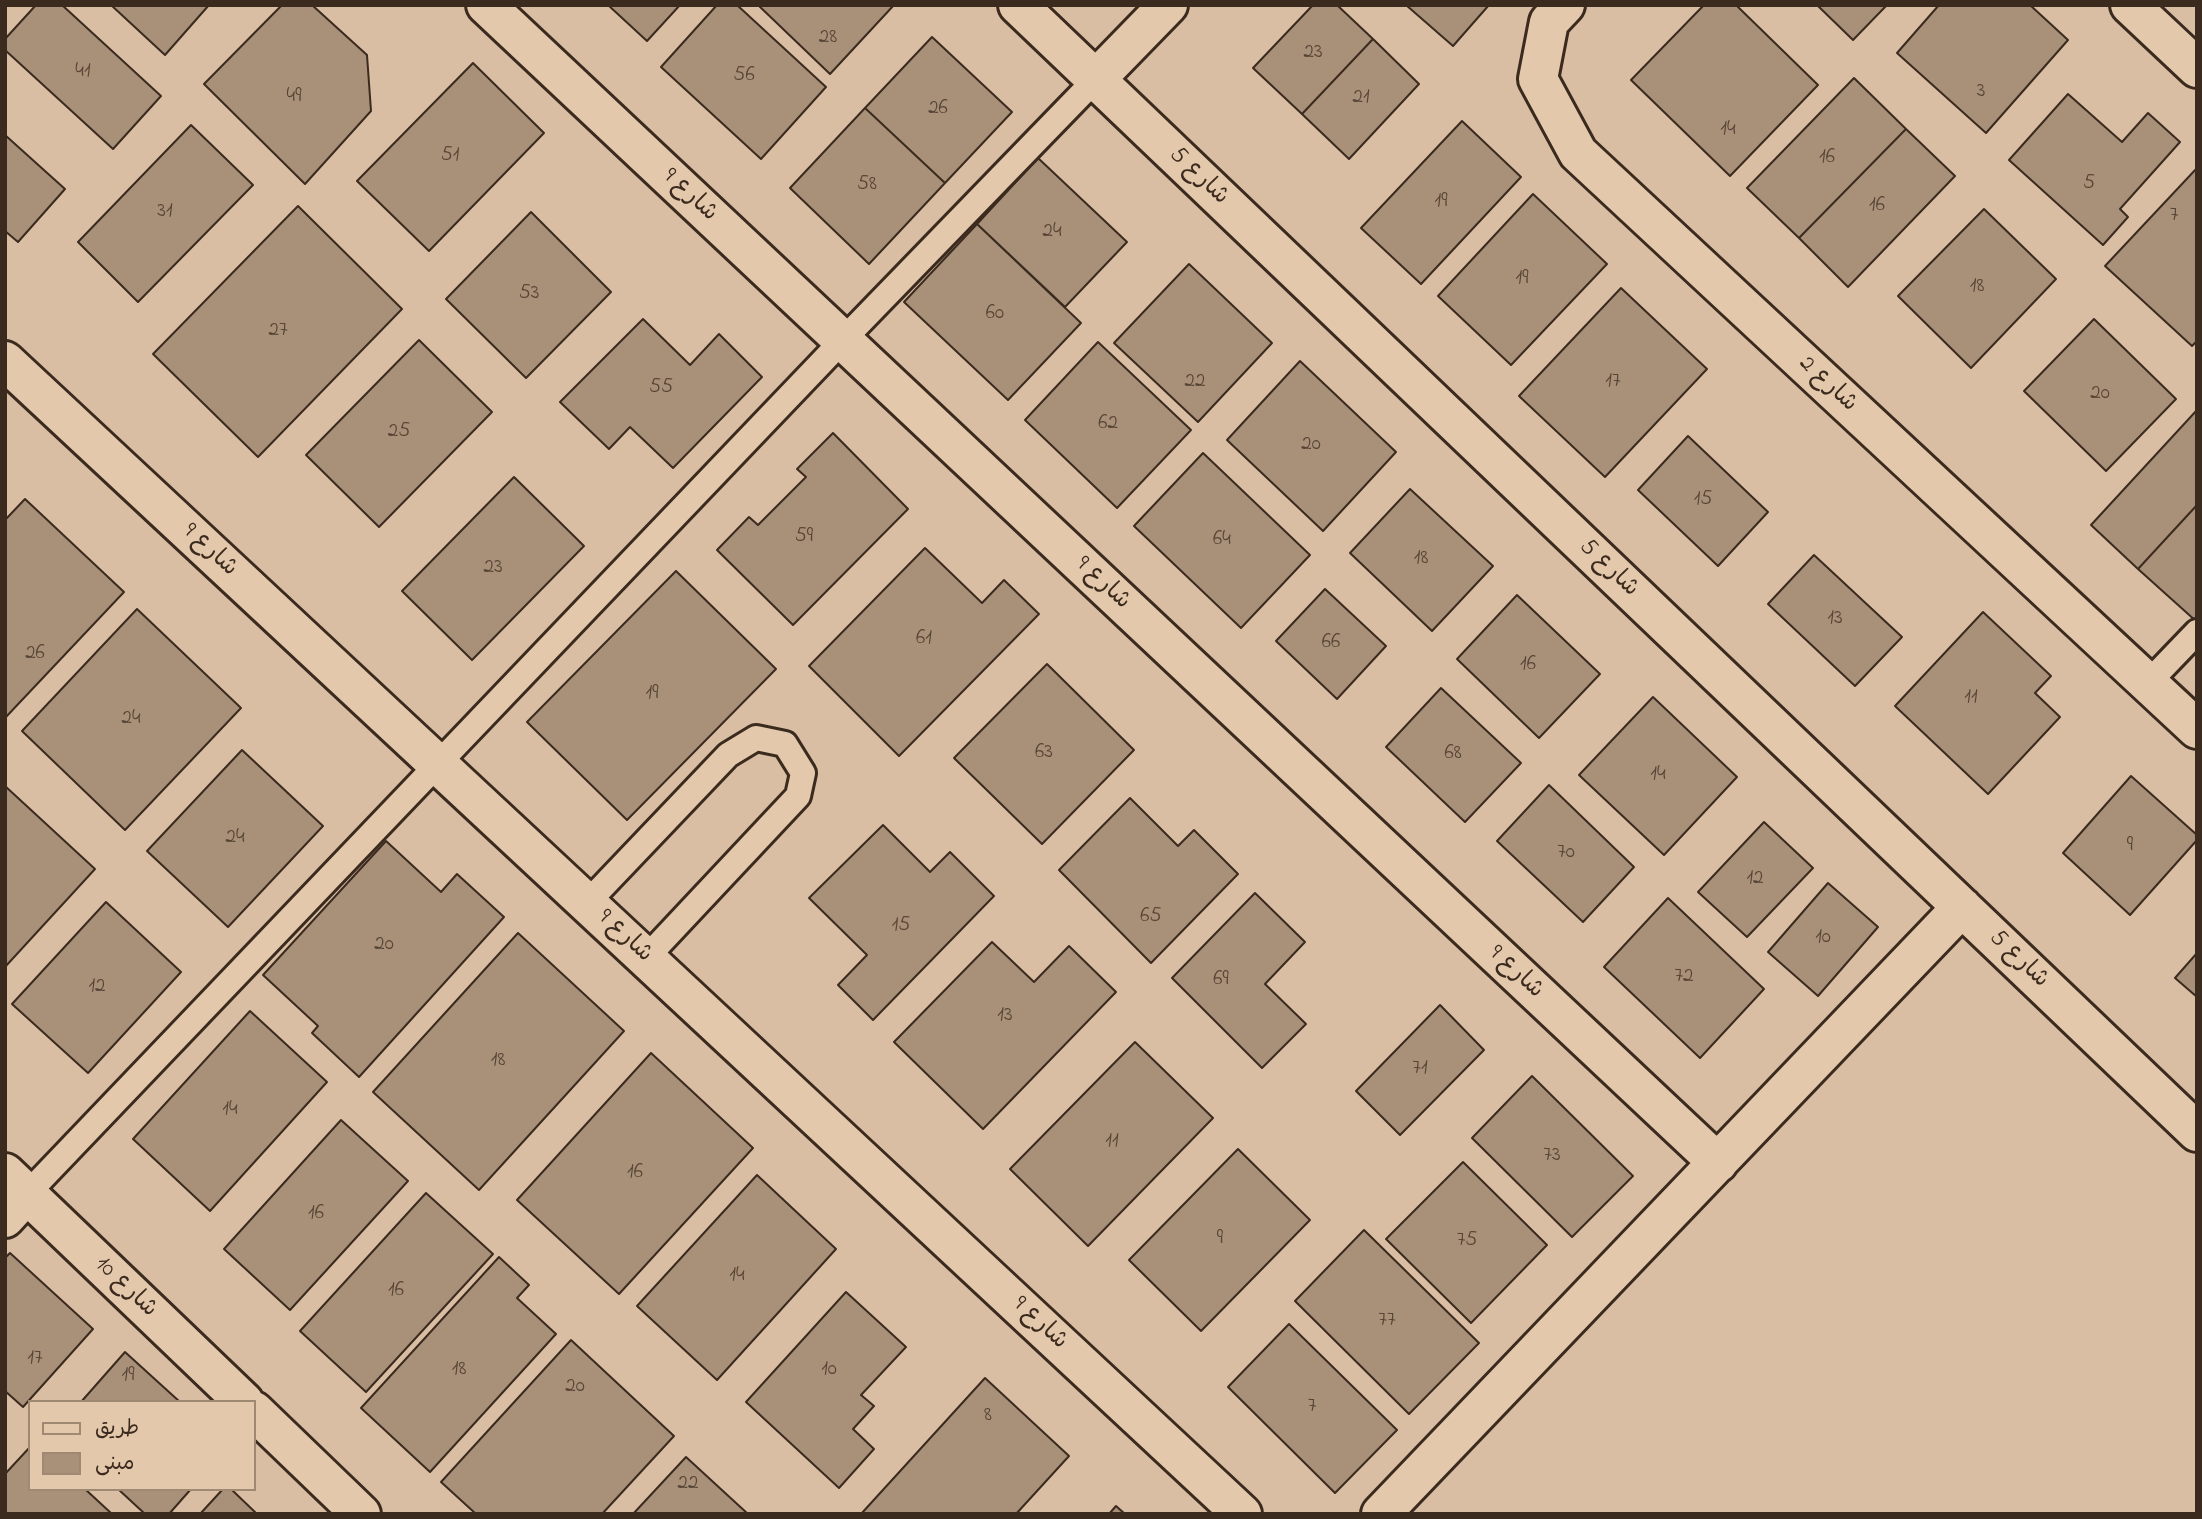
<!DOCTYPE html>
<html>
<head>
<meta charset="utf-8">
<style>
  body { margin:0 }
  #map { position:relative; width:2202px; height:1519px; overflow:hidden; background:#dabea3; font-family:"Indie Flower","Playpen Sans Arabic",sans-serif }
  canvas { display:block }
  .frame { position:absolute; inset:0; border:7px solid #3b2a1e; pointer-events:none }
  .legend { position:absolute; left:28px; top:1400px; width:228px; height:91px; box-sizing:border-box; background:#e4c8ab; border:2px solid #a08973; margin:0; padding:9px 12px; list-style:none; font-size:21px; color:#3b2a1e }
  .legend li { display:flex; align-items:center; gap:14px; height:35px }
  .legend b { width:35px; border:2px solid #a08973 }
</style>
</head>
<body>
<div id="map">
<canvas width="2202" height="1519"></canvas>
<div class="frame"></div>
<ul class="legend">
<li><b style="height:9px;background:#e4c8ab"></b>طريق</li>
<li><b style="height:19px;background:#a89079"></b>مبنى</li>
</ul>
</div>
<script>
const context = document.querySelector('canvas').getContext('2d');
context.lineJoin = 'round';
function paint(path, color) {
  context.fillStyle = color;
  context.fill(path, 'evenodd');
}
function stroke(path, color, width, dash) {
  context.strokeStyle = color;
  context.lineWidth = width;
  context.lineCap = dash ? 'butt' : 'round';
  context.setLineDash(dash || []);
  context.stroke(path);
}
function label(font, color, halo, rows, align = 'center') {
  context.font = font + ' "Indie Flower","Playpen Sans Arabic",sans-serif';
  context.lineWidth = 5;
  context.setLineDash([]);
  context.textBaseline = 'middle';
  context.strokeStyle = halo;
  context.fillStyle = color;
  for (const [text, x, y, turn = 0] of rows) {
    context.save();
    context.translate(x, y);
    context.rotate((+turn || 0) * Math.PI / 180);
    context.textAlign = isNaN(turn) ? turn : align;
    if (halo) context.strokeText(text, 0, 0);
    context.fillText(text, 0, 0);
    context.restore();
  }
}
const building = new Path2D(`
  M36,5H62L161,96L113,149L5,50V39Z
  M111,5H209L165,55Z
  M282,5H312L367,55L371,111L305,184L204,84Z
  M608,5H680L647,41Z
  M717,5H737L826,87L761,159L661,67Z
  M758,5H894L830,74Z
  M1313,5H1337L1373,39L1302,114L1253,68Z
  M1406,5H1489L1453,46Z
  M1704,5H1736L1818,85L1730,176L1631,80Z
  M1817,5H1887L1853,40Z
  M1939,5H2030L2068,40L1986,133L1897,53Z
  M932,37L1012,112L945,183L865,108Z
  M1373,39L1419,84L1349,159L1302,114Z
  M473,63L544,133L429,251L357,181Z
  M1854,78L1906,129L1799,238L1747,188Z
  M2068,94L2122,142L2148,113L2180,142L2120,209L2128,217L2103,245L2009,160Z
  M865,108L945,183L869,264L790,188Z
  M1462,121L1521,177L1421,284L1361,228Z
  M191,125L253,185L138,302L78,242Z
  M1906,129L1955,176L1848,287L1799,238Z
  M5,135L65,189L18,242L5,231Z
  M1038,158L1127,242L1065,307L977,224Z
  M2197,168V341L2192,346L2105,266Z
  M1533,194L1607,264L1511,365L1438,296Z
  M298,206L402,309L258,457L153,354Z
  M1984,209L2056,279L1971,368L1898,296Z
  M531,212L611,292L526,378L446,299Z
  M977,224L1081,323L1008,400L904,302Z
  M1189,264L1272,343L1198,422L1114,343Z
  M1621,288L1707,369L1605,477L1519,396Z
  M643,319L690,365L719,334L762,377L673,468L630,427L609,449L560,402Z
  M2094,319L2176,399L2106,471L2024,391Z
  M419,340L492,412L379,527L306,455Z
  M1098,342L1191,430L1117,508L1025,420Z
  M1300,361L1396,452L1323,531L1227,440Z
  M2197,410V505L2138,569L2091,525Z
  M833,433L908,509L793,625L717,550L749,517L758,525L806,477L797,469Z
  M1688,436L1768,512L1718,566L1638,490Z
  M1203,453L1310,555L1241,628L1134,526Z
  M514,477L584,546L472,660L402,591Z
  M1410,489L1493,566L1432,631L1350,553Z
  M25,499L124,592L5,718V520Z
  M2197,505V622L2138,569Z
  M925,548L982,603L1004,580L1039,614L899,756L809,666Z
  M1814,555L1902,637L1855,686L1768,604Z
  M676,571L776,669L627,820L527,722Z
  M1325,589L1386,646L1337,699L1276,641Z
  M1517,595L1600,674L1539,738L1457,659Z
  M137,609L241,708L125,830L22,731Z
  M1983,612L2051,676L2035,693L2060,717L1988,794L1895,706Z
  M1047,664L1134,750L1042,844L954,758Z
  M1441,688L1521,763L1465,822L1386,747Z
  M1653,697L1737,777L1664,855L1579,775Z
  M242,750L323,826L228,927L147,851Z
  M2131,776L2197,835V840L2130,915L2063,853Z
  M1549,785L1634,867L1583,922L1497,841Z
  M5,786L95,869L5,967Z
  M1130,798L1178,846L1194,830L1238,874L1151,963L1059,870Z
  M1764,822L1813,868L1747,937L1698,892Z
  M883,825L930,872L950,852L994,896L873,1020L838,985L867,955L809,898Z
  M386,841L441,892L457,874L504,917L359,1077L312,1033L318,1026L263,975Z
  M1828,883L1878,927L1818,996L1768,952Z
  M1255,893L1305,942L1265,984L1306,1024L1262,1068L1172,978Z
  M1668,898L1764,989L1700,1058L1604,967Z
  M106,902L181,972L88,1073L12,1004Z
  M518,933L624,1031L479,1190L373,1092Z
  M992,942L1034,982L1069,946L1116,992L983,1129L894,1042Z
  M2197,953V997L2175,978Z
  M1440,1005L1484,1050L1400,1135L1356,1091Z
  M250,1011L327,1082L210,1211L133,1139Z
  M1135,1042L1213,1118L1088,1246L1010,1169Z
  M651,1053L753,1148L619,1294L517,1200Z
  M1532,1076L1633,1176L1572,1237L1472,1138Z
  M341,1120L408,1181L290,1310L224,1249Z
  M1238,1149L1310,1220L1201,1331L1129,1260Z
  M1463,1162L1547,1245L1471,1323L1386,1239Z
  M757,1175L836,1249L717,1380L637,1306Z
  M426,1193L493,1254L366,1392L300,1331Z
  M1364,1230L1479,1343L1409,1414L1295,1301Z
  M10,1253L93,1329L23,1407L5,1391V1258Z
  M499,1257L529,1285L517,1298L556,1334L430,1472L361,1408Z
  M846,1292L906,1347L861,1395L874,1406L853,1429L874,1449L839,1488L746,1402Z
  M1289,1324L1397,1430L1335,1493L1228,1387Z
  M571,1340L674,1436L602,1514H476L441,1482Z
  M125,1352L180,1402H81Z
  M985,1378L1069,1456L1016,1514H861Z
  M30,1447V1489H85L112,1514H5V1474Z
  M686,1457L748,1514H633Z
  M118,1489H191L169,1514H145Z
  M223,1489H231L257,1514H200Z
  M1116,1506L1125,1514H1109Z`);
paint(building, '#a89079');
stroke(building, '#3b2a1e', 2);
const service = new Path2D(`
  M2148,683L2197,632
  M587,903L728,755L756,738L785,744L803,773L798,796L646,958
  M27,1194L843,340L1096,79`);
const minor = new Path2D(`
  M486,5L1718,1163
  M1018,5L2197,1132
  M1565,5L1549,22L1538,79L1578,153L2197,729
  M2130,5L2197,68
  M1096,79L1168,5
  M5,361L1242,1514
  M5,1173L244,1402
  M5,1218L27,1194
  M254,1411L361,1514
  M1381,1514L1962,907`);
stroke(service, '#3b2a1e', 30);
stroke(minor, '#3b2a1e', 44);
stroke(service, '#e4c8ab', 24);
stroke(minor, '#e4c8ab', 38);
label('21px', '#564435', null, [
  ["28",828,39],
  ["23",1313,54],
  ["41",83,73],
  ["56",744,77],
  ["3",1981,93],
  ["49",294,98],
  ["21",1361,99],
  ["26",938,110],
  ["14",1728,131],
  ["51",450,157],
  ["16",1827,159],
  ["5",2089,185],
  ["58",867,186],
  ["19",1441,203],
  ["16",1877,207],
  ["31",165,213],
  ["7",2174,217],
  ["24",1052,233],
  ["19",1522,280],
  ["18",1977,288],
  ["53",529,295],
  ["60",995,315],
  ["27",278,332],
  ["22",1195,383],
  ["17",1613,383],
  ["55",661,389],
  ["20",2100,395],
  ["62",1108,425],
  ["25",399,433],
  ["20",1311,446],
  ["15",1703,501],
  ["59",804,538],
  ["64",1222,541],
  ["18",1421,560],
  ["23",493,569],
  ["13",1835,620],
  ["61",924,640],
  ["66",1331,644],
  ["26",35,655],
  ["16",1528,666],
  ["19",652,695],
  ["11",1971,699],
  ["24",131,720],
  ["63",1044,754],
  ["68",1453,755],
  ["14",1658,776],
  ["24",235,839],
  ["9",2130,847],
  ["70",1566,854],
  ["12",1755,880],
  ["65",1151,918],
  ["15",901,927],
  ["10",1823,939],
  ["20",384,946],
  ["72",1684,978],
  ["69",1221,981],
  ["12",97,988],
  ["13",1005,1017],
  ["18",498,1062],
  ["71",1420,1070],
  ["14",230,1111],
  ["11",1112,1143],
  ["73",1552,1157],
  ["16",635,1174],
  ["16",316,1215],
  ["9",1220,1240],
  ["75",1467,1242],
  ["14",737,1277],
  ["16",396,1292],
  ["77",1387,1322],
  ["17",35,1360],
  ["18",459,1371],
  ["10",829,1371],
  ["19",128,1377],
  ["20",575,1388],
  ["7",1312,1408],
  ["8",988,1417],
  ["22",688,1485]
]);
label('24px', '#3b2a1e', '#e4c8ab', [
  ["شارع 5",1198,177,44],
  ["شارع 9",689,196,43],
  ["شارع 2",1827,385,43],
  ["شارع 9",209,551,43],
  ["شارع 5",1608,569,44],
  ["شارع 9",1102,584,43],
  ["شارع 9",624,937,43],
  ["شارع 5",2018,960,44],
  ["شارع 9",1515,973,43],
  ["شارع 10",125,1288,44],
  ["شارع 9",1039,1324,43]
]);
</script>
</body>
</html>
